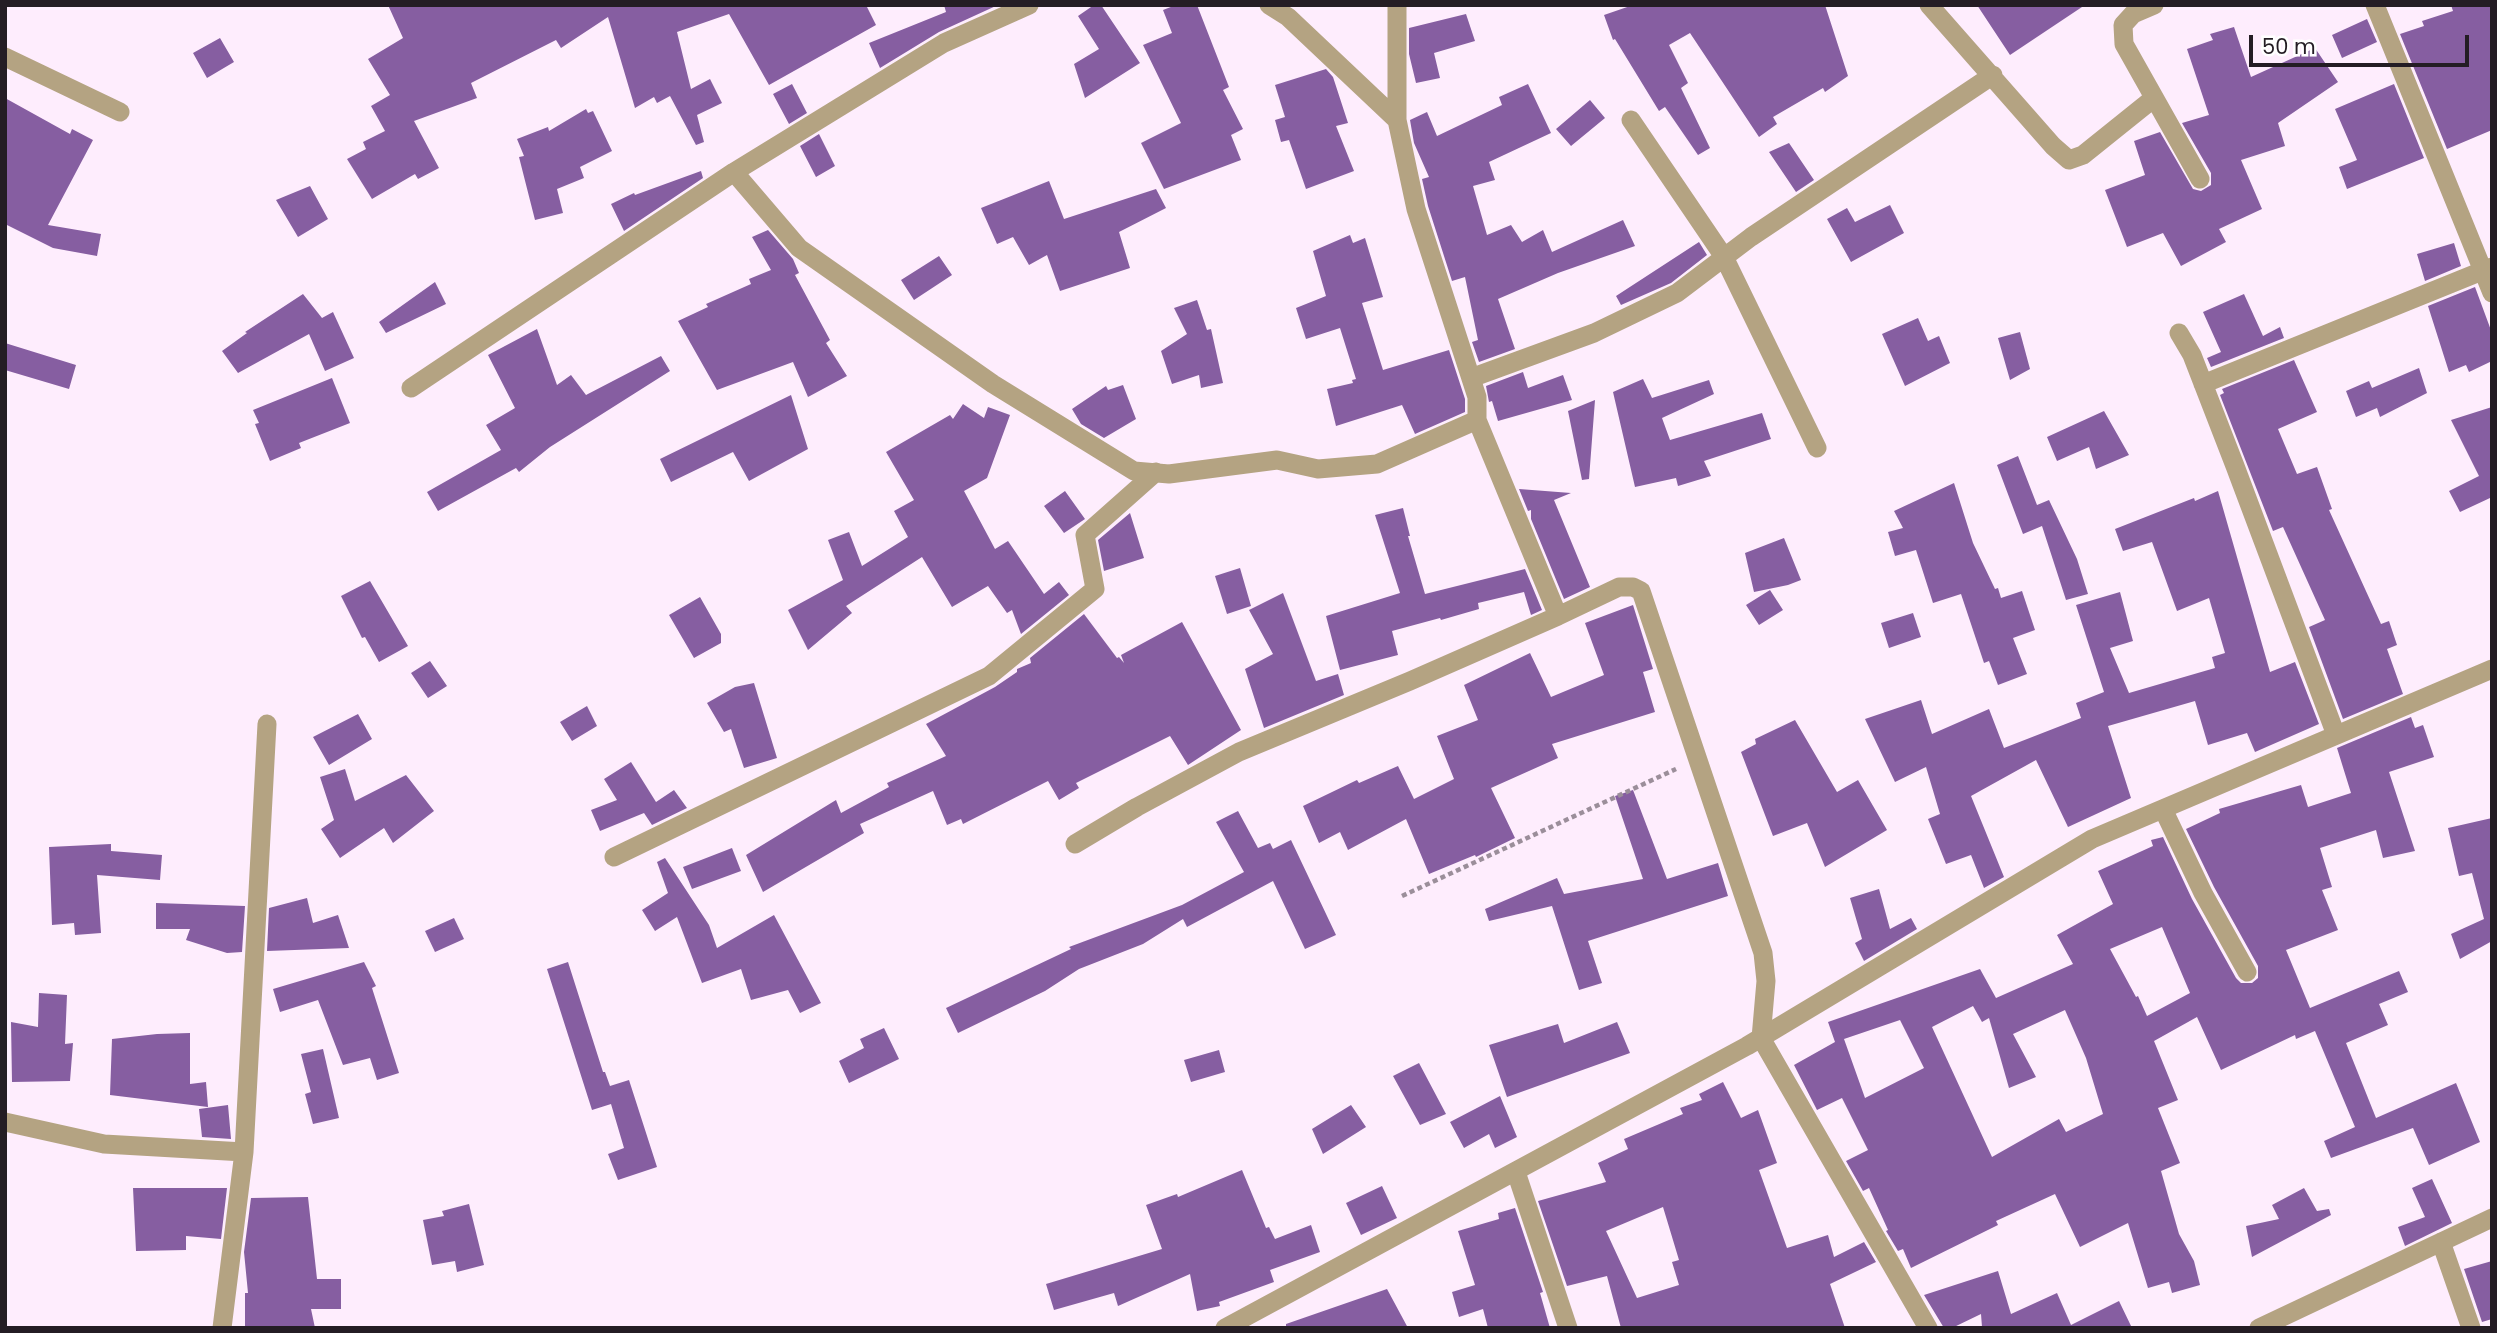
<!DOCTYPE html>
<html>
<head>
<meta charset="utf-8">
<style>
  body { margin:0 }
  #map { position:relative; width:2497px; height:1333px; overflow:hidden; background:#feedfd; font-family:Poppins,sans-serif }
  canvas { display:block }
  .frame { position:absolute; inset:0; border:7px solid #241d24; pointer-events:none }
  .scale { position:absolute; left:2249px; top:35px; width:220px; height:32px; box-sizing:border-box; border:4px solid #241d24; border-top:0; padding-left:9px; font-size:21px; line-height:24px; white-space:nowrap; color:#241d24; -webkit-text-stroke:5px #fff; paint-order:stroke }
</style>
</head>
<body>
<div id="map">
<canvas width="2497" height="1333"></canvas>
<div class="frame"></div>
<div class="scale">50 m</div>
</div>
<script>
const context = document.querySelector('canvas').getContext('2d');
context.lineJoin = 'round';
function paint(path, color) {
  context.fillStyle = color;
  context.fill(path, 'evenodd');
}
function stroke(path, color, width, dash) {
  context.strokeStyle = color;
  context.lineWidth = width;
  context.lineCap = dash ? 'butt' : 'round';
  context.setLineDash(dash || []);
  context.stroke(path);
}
paint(new Path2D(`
  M388,5H866L876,25L769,85L729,14L677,32L691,89L710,79L722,103L697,115L704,142L696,145L670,96L657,103L654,97L635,108L608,17L561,48L556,40L471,83L477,98L414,121L439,168L418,179L415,174L372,199L347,159L366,149L363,142L385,131L371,106L390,95L368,59L403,38Z
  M944,5H998L939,32L880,68L869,43L946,12Z
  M1094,5H1101L1140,63L1085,98L1074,64L1099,49L1078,16Z
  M1176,5H1197L1229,87L1223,90L1243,129L1231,135L1241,160L1164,189L1141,143L1181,123L1143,45L1172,33L1163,10Z
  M1633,5H1825L1848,76L1825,92L1823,88L1773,117L1777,124L1759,137L1690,33L1669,45L1688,83L1681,88L1710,148L1698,155L1665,107L1659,111L1615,39L1613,40L1604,15Z
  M1977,5H2085L2010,55Z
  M2451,5H2492V130L2447,149L2400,34L2424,26L2422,21L2453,11Z
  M1466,14L1475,41L1434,53L1440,78L1416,83L1409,54V28Z
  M2367,19L2377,42L2342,58L2332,35Z
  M2234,27L2251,77L2315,48L2338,82L2278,123L2285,146L2241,160L2262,209L2219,229L2226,242L2181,266L2163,233L2127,247L2105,190L2145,175L2134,141L2160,132L2193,189L2201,191L2211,185V173L2182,123L2209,115L2187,49L2213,40L2210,34Z
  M220,38L234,62L207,78L193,53Z
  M1326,69L1333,77L1348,123L1336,126L1354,171L1306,189L1289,140L1281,142L1275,120L1285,117L1275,85Z
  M792,84L807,113L789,124L773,94Z
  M1528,84L1551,133L1489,162L1495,180L1473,186L1487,235L1511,225L1522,242L1543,230L1552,252L1623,220L1635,246L1558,273L1498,299L1515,349L1479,362L1472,342L1478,340L1465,277L1452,281L1428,206L1422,179L1429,177L1414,143L1410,120L1427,112L1437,136L1502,105L1499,97Z
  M2394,84L2424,158L2347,189L2339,167L2357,160L2335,109Z
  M5,98L70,134L72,129L93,140L48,225L101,234L97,256L53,248L5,224Z
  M1590,100L1605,118L1571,146L1556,129Z
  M586,109L588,113L593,111L612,151L580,167L584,178L557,189L563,213L535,220L519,157L524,156L517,139L548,127L549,131Z
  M819,134L835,166L816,177L800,146Z
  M1789,143L1814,180L1796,192L1769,152Z
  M701,171L703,178L624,231L611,204L634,193L635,195Z
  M1049,181L1064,219L1156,189L1166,208L1119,232L1130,268L1060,291L1047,255L1029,265L1013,237L997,244L981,208Z
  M310,186L328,219L298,237L276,200Z
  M1890,205L1904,233L1851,262L1827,219L1847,208L1855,222Z
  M768,230L793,259L799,273L795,275L830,340L826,343L847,376L808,397L793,362L717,390L678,321L708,307L706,304L751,284L749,279L771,270L752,237Z
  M1350,235L1353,243L1365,238L1383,297L1362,303L1383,370L1449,350L1465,399V412L1415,434L1402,405L1336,426L1327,389L1353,383L1352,380L1356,379L1340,328L1306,339L1296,308L1326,296L1313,251Z
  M1699,242L1707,255L1671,283L1621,305L1616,296Z
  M2454,243L2461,266L2425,281L2417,254Z
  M939,256L952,275L914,300L901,280Z
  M435,282L446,304L386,333L379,322Z
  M2475,287L2492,333V361L2469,372L2466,365L2449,372L2428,306L2418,310Z
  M303,294L322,318L333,312L354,358L325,371L309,334L238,373L222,351L247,333L245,332Z
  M2244,294L2263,336L2280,327L2284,338L2211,367L2207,358L2221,352L2203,312Z
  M1197,300L1207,330L1211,329L1223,383L1201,388L1199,375L1172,384L1161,351L1187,334L1174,308Z
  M1918,318L1928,341L1939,336L1950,363L1905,386L1882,334Z
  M537,329L557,385L571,375L586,395L661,356L670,371L550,447L519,472L516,468L438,511L427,492L501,450L486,425L515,408L488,355Z
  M2020,332L2030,369L2010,380L1998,338Z
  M5,343L76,365L69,389L5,370Z
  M2294,360L2317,412L2278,429L2297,474L2317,467L2332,509L2329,510L2381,624L2389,621L2397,645L2387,649L2403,694L2343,719L2309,627L2325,620L2283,527L2273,531L2220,395L2224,393L2222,389Z
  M2419,368L2427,393L2380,417L2377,408L2356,417L2346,391L2369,381L2372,388Z
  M1523,372L1528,388L1563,375L1572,400L1498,421L1492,401L1489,402L1486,386Z
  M332,378L350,423L299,443L301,448L270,461L255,424L259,423L253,410Z
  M1643,379L1652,398L1709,380L1714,394L1662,418L1670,440L1762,413L1771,439L1704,461L1711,476L1678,486L1676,478L1635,487L1613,392Z
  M1123,385L1136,419L1104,438L1081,424L1072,409L1106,386L1108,390Z
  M791,395L808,449L749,481L733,452L671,482L660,459Z
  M1595,400L1589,479L1582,480L1568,411Z
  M963,404L984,418L988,407L1010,415L987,478L964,491L995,549L1008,541L1044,594L1059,582L1069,595L1021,634L1012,610L1007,613L988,586L952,607L922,557L846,606L852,613L808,650L788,610L843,580L828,540L849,532L862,566L908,537L894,511L914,500L886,452L950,415L953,419Z
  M2492,407V500L2490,498L2460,512L2449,491L2479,476L2451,420Z
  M2104,411L2129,455L2096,469L2089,447L2057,461L2047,437Z
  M2018,456L2037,505L2049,500L2077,559L2088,594L2066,600L2042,526L2023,534L1997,465Z
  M1954,483L1973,543L1995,589L1998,588L2001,598L2022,591L2035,630L2013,638L2027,674L1998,685L1989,661L1984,663L1961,594L1933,603L1916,550L1895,556L1888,532L1903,528L1894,511Z
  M1519,489L1571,493L1554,500L1590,587L1564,599L1531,519V510L1528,511Z
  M1065,491L1085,519L1064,533L1044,506Z
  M2218,491L2270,672L2295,662L2319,724L2255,752L2247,733L2208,745L2195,701L2108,726L2131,798L2068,827L2036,760L1971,796L2004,877L1984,888L1971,855L1946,864L1928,819L1940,814L1926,767L1895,782L1865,719L1921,700L1932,734L1989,709L2004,748L2081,718L2076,703L2104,692L2076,605L2120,592L2133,641L2110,648L2129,693L2215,668L2212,657L2225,653L2209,598L2177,611L2152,542L2123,551L2115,529L2194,498L2195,501Z
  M1403,508L1410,536H1408L1425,594L1525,569L1542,610L1531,615L1524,592L1478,603L1479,609L1441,620L1440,618L1392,631L1398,655L1340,670L1326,616L1400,593L1375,515Z
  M1130,513L1144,558L1104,571L1098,540Z
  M1784,538L1801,580L1788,585L1754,592L1745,553Z
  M1240,568L1251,606L1227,614L1215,576Z
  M370,581L408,646L379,662L365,637L362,638L341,596Z
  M1770,590L1783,610L1759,625L1746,605Z
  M1283,593L1316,681L1338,674L1344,695L1264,728L1245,669L1273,654L1249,610Z
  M700,597L721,634V643L694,658L669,615Z
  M1633,605L1653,669L1643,672L1655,712L1552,744L1558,758L1491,788L1515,838L1476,857L1475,855L1429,874L1406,819L1348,850L1340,832L1319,843L1303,806L1357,780L1359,783L1398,766L1414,799L1454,779L1437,736L1478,720L1464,685L1530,653L1551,697L1604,675L1585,623Z
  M1913,613L1921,637L1889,648L1881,623Z
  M1084,614L1117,658L1119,657L1124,663L1121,655L1182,622L1241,730L1188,765L1170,736L1076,783L1079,788L1059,800L1048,781L963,824L961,819L947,825L933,791L860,824L864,833L763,892L746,855L836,800L841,813L889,787L887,783L946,756L926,724L995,687L1017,672V669L1031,663L1030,658Z
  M430,661L447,686L428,698L411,673Z
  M754,683L777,758L744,768L731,729L724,732L707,703L735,687Z
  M587,706L597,726L572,741L560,722Z
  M358,714L372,739L329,765L313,737Z
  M2411,717L2415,728L2423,725L2434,757L2389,772L2415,851L2383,858L2376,830L2320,848L2332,887L2322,890L2338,930L2286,950L2310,1008L2399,971L2408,992L2379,1004L2388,1025L2346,1043L2376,1118L2456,1083L2480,1142L2429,1165L2413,1128L2331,1158L2324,1141L2355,1127L2315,1031L2296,1039L2295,1035L2221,1070L2197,1017L2154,1041L2178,1100L2158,1108L2180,1163L2161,1171L2179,1234L2194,1261L2200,1285L2172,1293L2169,1282L2148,1288L2128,1223L2080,1247L2055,1194L1996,1221L1998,1225L1911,1268L1903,1249L1898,1251L1886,1231L1888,1230L1869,1188L1863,1191L1846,1161L1868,1150L1842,1098L1817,1110L1794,1065L1835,1042L1828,1022L1980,969L1996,998L2073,964L2057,935L2113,904L2098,871L2153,846L2151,840L2163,837L2192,899L2236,978L2241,983H2252L2258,978V966L2214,887L2186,829L2220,813L2219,809L2301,785L2308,807L2351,793L2337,748ZM2162,927L2190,993L2147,1016L2138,996L2136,997L2110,949ZM1973,1006L1982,1022L1989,1018L2009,1088L2036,1077L2013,1034L2065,1010L2086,1058L2103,1114L2066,1132L2059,1119L1992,1157L1932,1027ZM1900,1020L1924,1068L1865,1098L1844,1039Z
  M1795,720L1837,792L1858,780L1887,830L1825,867L1807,823L1773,836L1741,752L1756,744L1755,739Z
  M631,762L656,802L674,790L687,808L652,825L644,813L600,831L591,810L617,800L604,779Z
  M345,769L355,801L406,775L434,811L393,843L384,828L340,858L321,829L334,820L320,777Z
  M1633,790L1667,879L1718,863L1728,896L1588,941L1602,983L1579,990L1552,906L1489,921L1485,909L1557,878L1564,894L1643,879L1615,796Z
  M1238,811L1258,848L1270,843L1273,849L1291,840L1336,935L1305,949L1273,881L1187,927L1183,919L1143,944L1079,969L1045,991L958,1033L946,1008L1071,949L1069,947L1182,905L1244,872L1216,822Z
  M2492,818V941L2460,959L2451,934L2484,919L2472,873L2459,876L2448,828Z
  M111,844V851L162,855L160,880L97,875L101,933L75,935L74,923L52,925L49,847Z
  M732,848L741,871L692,889L683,867Z
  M665,858L709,925L717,948L774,915L821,1003L800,1013L788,990L751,1000L741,969L702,983L677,917L655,931L642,910L668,893L657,862Z
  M1879,889L1890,929L1911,918L1917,929L1864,961L1855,943L1862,939L1850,898Z
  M307,898L313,923L338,915L349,948L267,951L269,908Z
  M156,903L245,906L242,952L227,953L186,940L190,929H156Z
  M454,918L464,939L435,952L425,931Z
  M364,962L376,986L372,988L399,1073L377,1080L370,1058L343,1065L318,1000L280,1012L273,989Z
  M568,962L603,1072H605L610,1086L629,1080L657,1167L618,1180L608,1154L624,1148L611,1104L592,1110L547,969Z
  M39,993L67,995L65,1044L73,1043L70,1081L12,1082L11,1022L38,1027Z
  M1617,1022L1630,1053L1507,1097L1489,1045L1558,1024L1564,1043Z
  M884,1028L899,1059L849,1083L839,1061L864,1048L860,1039Z
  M190,1033V1084L206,1082L208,1107L110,1095L112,1039L157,1034Z
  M323,1049L339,1118L313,1124L305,1094L311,1092L301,1054Z
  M1219,1050L1225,1072L1191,1082L1184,1060Z
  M1419,1063L1446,1114L1420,1125L1393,1076Z
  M1723,1082L1741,1118L1758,1110L1777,1163L1759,1170L1787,1248L1828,1235L1834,1257L1864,1242L1876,1262L1830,1284L1845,1328H1621L1607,1276L1567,1286L1538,1201L1606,1182L1598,1163L1628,1149L1624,1139L1683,1114L1680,1108L1702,1100L1699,1094ZM1663,1207L1679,1260L1672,1262L1679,1285L1637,1298L1606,1231Z
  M1500,1096L1517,1137L1495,1148L1489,1134L1464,1148L1450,1122Z
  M228,1105L231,1139L202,1137L199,1109Z
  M1351,1105L1366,1127L1323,1154L1312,1129Z
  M1242,1170L1266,1228L1269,1227L1275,1239L1311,1225L1320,1252L1270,1270L1274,1282L1219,1302L1220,1306L1197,1311L1190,1274L1118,1306L1114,1293L1054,1310L1046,1284L1162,1249L1146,1205L1177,1194L1178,1197Z
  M2432,1179L2452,1223L2405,1246L2398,1227L2425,1217L2412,1188Z
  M1382,1186L1397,1218L1361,1235L1346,1203Z
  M133,1188H227L221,1239L186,1236V1250L136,1251Z
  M2304,1188L2317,1211L2329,1209L2331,1215L2252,1257L2246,1226L2279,1219L2272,1205Z
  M308,1197L317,1279H341V1309H311L315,1328H245V1293H248L244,1252L251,1198Z
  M469,1204L484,1265L457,1272L455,1261L432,1265L423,1220L444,1216L442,1211Z
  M1515,1208L1543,1292L1540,1293L1550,1328H1488L1483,1309L1459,1317L1452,1292L1475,1285L1458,1231L1499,1219L1498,1213Z
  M2492,1261V1319L2482,1322L2464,1269Z
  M1998,1271L2011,1314L2057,1293L2071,1325L2119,1301L2132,1328H1980L1982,1327L1981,1314L1952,1328H1944L1924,1295Z
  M1387,1289L1408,1328H1286V1324Z`), '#865ea1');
stroke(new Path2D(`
  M1402,896L1676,769`), '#9b8e9a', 4.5, [5, 3.5]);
stroke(new Path2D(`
  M1269,5L1288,17L1397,120
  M1397,5V120L1416,209L1477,397V420L1558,616
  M1929,5L2053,146L2069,160L2083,155L2154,98
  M2154,5L2133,14L2123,25L2124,44L2200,179
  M2375,5L2492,293
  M5,57L120,112
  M1631,120L1724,257L1817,448
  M734,172L799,248L993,384L1134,471L1169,474L1277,460L1318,469L1377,464L1477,420
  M2179,333L2192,355L2235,466L2336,735
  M1471,378L1594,333L1677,293L1751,237L1993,75
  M2203,384L2492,267
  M411,388L734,172L944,43L1029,5
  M2163,809L2203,893L2247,972
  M1075,844L1137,807L1239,752L1410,681L1558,616L1619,587H1633L1641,591L1763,953L1766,981L1761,1038L1928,1328
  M614,857L989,676L1095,589L1085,535L1156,472
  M5,1122L104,1144L244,1152
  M1516,1172L1568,1328
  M2441,1242L2471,1328
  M222,1328L244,1152L267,724
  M1225,1328L1747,1046L2092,839L2492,669
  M2259,1328L2492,1218`), '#b4a382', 19);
</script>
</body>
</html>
